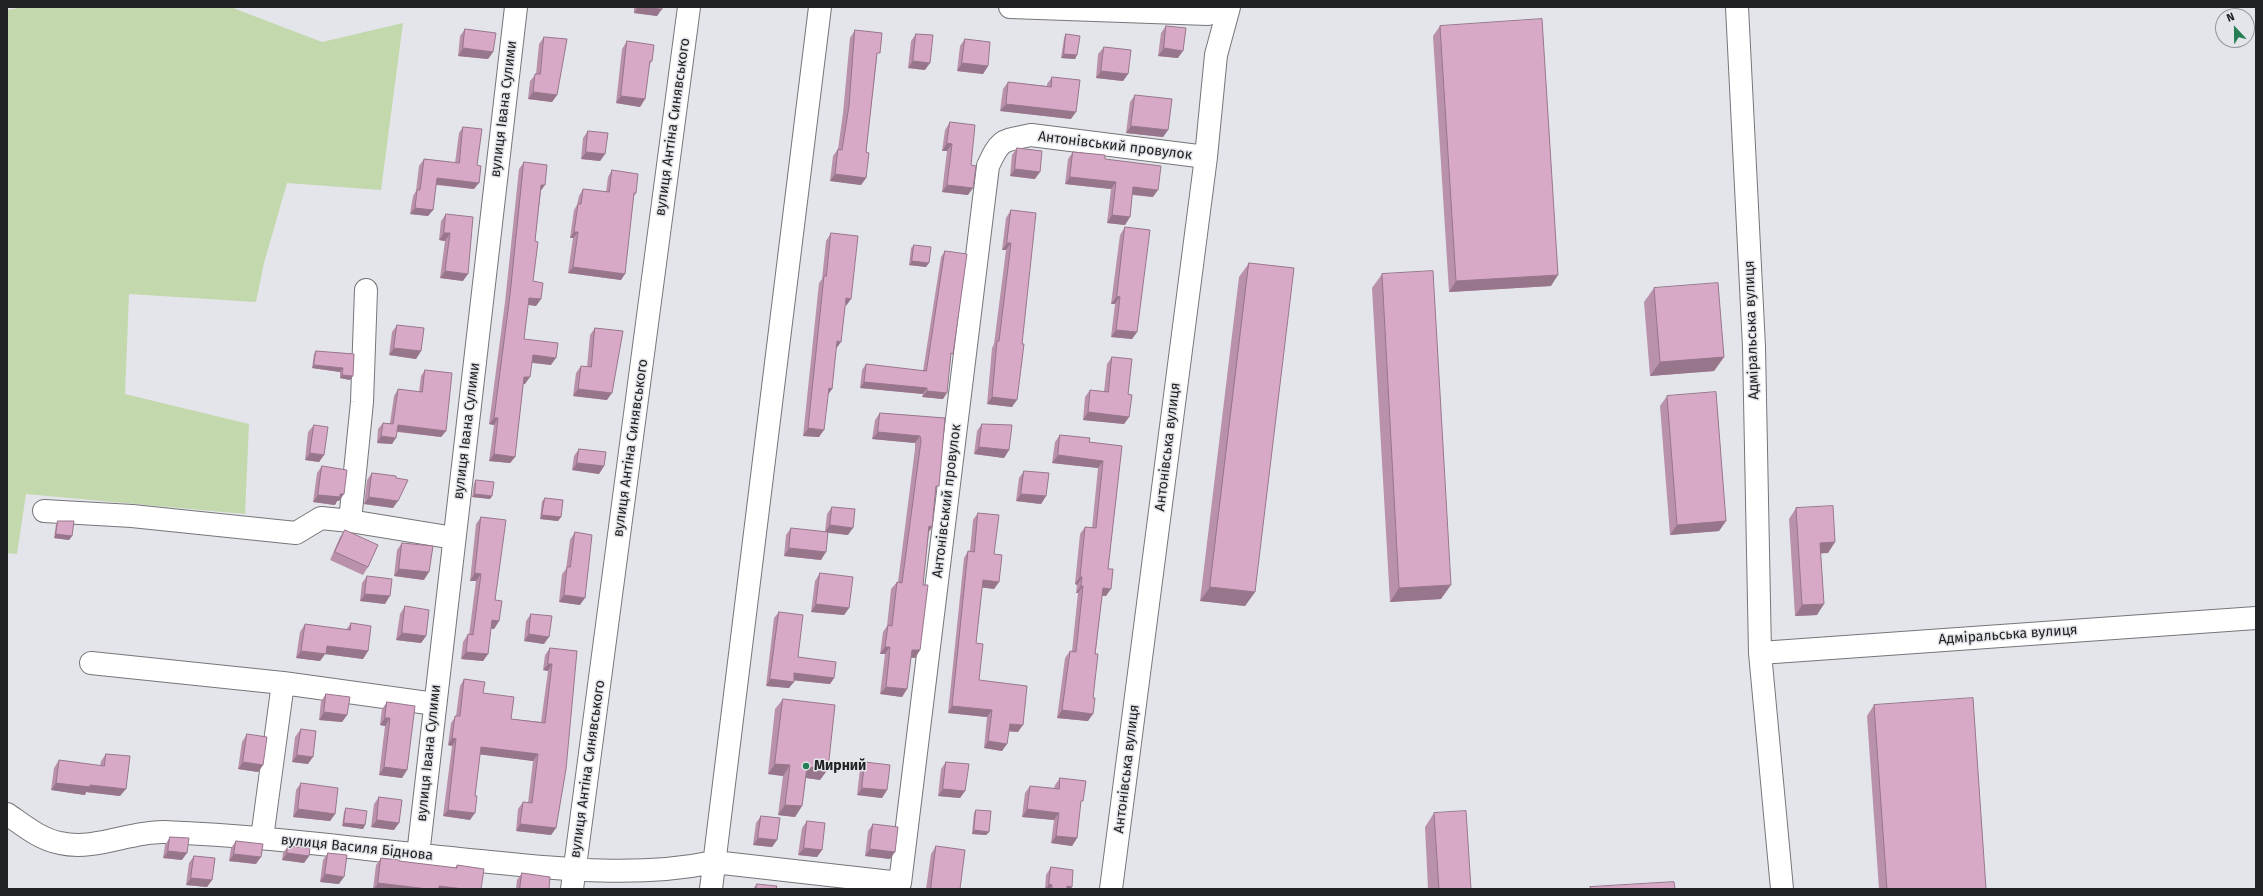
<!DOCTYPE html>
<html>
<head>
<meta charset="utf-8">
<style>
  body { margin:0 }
  #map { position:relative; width:2263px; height:896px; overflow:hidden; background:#e4e5ea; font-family:"Fira Sans",sans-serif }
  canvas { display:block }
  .frame { position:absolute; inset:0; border:8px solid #212223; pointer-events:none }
  .north { position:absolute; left:2215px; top:8px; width:40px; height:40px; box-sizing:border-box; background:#e4e5ea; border:1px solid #96979a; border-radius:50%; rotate:338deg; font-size:11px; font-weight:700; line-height:16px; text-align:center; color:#212223 }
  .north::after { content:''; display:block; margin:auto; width:14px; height:18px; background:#267f54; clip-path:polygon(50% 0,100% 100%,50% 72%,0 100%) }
</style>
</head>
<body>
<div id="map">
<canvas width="2263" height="896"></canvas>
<div class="frame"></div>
<div class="north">N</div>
</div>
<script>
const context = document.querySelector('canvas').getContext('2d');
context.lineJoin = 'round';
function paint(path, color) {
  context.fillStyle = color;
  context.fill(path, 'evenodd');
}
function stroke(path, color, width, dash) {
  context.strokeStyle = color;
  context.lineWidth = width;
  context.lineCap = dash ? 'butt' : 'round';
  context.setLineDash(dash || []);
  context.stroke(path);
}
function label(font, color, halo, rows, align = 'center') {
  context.font = font + ' "Fira Sans",sans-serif';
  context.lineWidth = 3;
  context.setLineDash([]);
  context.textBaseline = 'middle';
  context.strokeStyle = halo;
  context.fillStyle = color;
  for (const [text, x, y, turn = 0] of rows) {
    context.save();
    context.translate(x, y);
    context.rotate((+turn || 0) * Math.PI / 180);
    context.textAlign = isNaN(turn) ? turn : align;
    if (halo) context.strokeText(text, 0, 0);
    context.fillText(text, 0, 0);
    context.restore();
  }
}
paint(new Path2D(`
  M24,7L233,8L322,42L403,23L381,190L287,183L264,263L256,302L129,294L125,394L249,424L245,514L26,494L17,554L7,553V10Z`), '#c3d8ac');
const minor = new Path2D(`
  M1010,7L1208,14L1225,7
  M1737,7L1754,347L1760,653L1782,889
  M44,511L132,516L296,533L321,518L350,521L454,538
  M350,521L362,402L366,290
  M1760,653L2256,618
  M91,663L283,683L435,704
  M7,814C23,825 41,840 60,843C95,851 131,831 164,832C270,836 375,851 480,861C558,869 638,878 714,862L900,883L988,166C1001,138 1002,141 1031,135L1206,157
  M262,838L283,683
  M418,855L516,7
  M572,889L689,7
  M711,889L820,7
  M1111,889L1206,157L1216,55L1229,7`);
stroke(minor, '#75767a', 24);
stroke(minor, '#fff', 22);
paint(new Path2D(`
  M634,7H662L657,16L634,13Z
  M1166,26L1178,58L1158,56L1161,33Z
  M1440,26L1551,286L1449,292L1433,36Z
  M465,29L493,52L488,59L458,56L460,36Z
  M855,30L877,57L866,152V178L861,185L830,181L833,156L838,149L843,113L850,38Z
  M916,34L925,70L908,68L911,41Z
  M1066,34L1077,55L1075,59L1061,58L1064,38Z
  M544,37L557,95L552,102L528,99L530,81L536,74L539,44Z
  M965,39L988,66L983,74L957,71L960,46Z
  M627,41L652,61L649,65L645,99L640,107L616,103L622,49Z
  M1104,47L1128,74L1123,81L1096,78L1098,54Z
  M1052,77L1071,119L1000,111L1003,89L1008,82L1047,86V84Z
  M1135,95L1168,130L1163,137L1126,133L1130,102Z
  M950,122L968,195L942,192L947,151H942L945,130Z
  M463,127L474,189L436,185L433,210L428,216L410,214L413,196L416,191L419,166L424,159L455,163L459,133Z
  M588,131L605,154L600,161L581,159L583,138Z
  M1017,148L1035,179L1010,176L1012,155Z
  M1073,152L1105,159L1153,197L1132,195L1130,217L1125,225L1107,223L1111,189L1065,184L1068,159Z
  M524,162L541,191L535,241L533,281L541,299L536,306L528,305L524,339L551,365L532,363L525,384H523L515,457L510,463L489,461L494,425L489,424L505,302L519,169Z
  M612,170L636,193L634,196L621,280L568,273L573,238H570L574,210L577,205L579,196L583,189L606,192L608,177Z
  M1011,210L1022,344L1012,407L987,404L992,348L994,344L1006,250H1002L1006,218Z
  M446,214L463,281L440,278L445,241L439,240L441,221Z
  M1125,227L1137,332L1132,339L1111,337L1115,304H1111L1120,235Z
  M831,233L845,306L836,349L832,389L828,394L819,437L803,436L819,283L822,279L826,241Z
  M914,245L926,267L909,265L911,248Z
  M945,251L951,358L943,399L922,397L923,394L860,388L862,370L866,364L923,371L941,257Z
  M1249,263L1255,592L1245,606L1200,601L1239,277Z
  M1382,274L1441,599L1390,602L1372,288Z
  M1654,288L1724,357L1714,371L1650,376L1644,302Z
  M397,325L421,351L416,359L389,355L392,332Z
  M595,328L607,400L573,396L576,373L581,366L587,367L590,335Z
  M316,351L354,354L350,380L340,378V372L312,368L314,354Z
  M1112,357L1128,394L1129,417L1124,424L1083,420L1085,397L1090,390L1104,392L1107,364Z
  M425,370L446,431L441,437L397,432L392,444L377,443L378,429L383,423H390L394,396L398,389L419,392L421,376Z
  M1667,396L1726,521L1719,531L1670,535L1660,406Z
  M880,413L945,418L932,527L929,532L923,585L920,650L915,658L911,657L907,689L902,697L880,694L885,654H880L883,632L887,626L891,589L897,582H898L915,449V443L872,439L875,420Z
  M982,424L1009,450L1004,458L974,454L977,431Z
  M314,425L324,455L319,462L305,460L308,432Z
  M1060,435L1089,442L1122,446L1108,569L1106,596H1102L1088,721L1057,718L1065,658L1070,651H1072L1078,593H1076L1077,585L1075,584L1080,534L1085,527L1092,528L1098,468L1052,463L1055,442Z
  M579,449L604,466L599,474L572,470L574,456Z
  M322,466L339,501H337L335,505L313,502L317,473Z
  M1024,471L1046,496L1041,504L1016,501L1019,478Z
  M372,473L393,508L364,504L367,480Z
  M476,480L492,496L490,499L472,497L474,483Z
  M545,498L561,517L558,521L540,519L542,501Z
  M832,507L848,535L828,533L821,560L784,556L786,535L791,528L825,532L827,514Z
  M1796,508L1835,542L1828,553H1821L1817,615L1795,616L1789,519Z
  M978,513L994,554L999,582L994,589L982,587L976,643L979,680L1018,732L1009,731L1002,751L984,748L987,717L948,713L964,558L968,551H970L973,520Z
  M481,517L499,621L494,629L491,628L488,654L483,661L461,659L463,642L468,634L469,635L476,581H470L476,524Z
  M58,521L72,536L69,540L54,538L56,524Z
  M345,530L368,567L363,575L330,560L340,537Z
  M575,532L580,605L559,602L562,574L566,569L570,540Z
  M402,543L424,580L394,576L397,550Z
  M820,573L849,608L844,615L811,612L815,581Z
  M367,576L385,604L360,601L362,583Z
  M405,606L426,636L421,643L396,640L400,614Z
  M779,612L798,657L834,678L830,684L794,680L789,688L766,686L774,618Z
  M531,614L544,644L524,641L526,621Z
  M351,623L368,651L363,659L325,654L320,661L296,658L300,632L305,624L346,630Z
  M550,648L577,651L556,828L551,835L516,831L518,809L523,802L528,803L533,761L480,754L470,820L443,816L452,746L448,745L451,723L456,716L460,686L464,679L483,693L511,719L541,722L548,671L543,670L545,655Z
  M326,694L347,715L342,722L319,720L321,701Z
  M783,699L828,769L820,780L806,778L802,806L795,817L778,815L783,776L768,774L775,709Z
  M387,702L407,770L402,778L379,775L385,726L380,725L382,709Z
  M1874,705L1986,889H1879L1867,716Z
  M301,729L308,764L292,762L295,737Z
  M247,734L263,765L258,772L238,769L242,742Z
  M106,754L120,796L86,792L85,795L51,790L54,768L59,760L100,766L101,761Z
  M865,762L887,790L882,798L857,795L860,769Z
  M946,762L965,791L960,798L938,796L941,769Z
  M1060,778L1080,806L1077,838L1072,846L1051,843L1054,820L1022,817L1025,793L1030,786L1054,788L1055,785Z
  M301,783L335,814L330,821L293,817L296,790Z
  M379,797L394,830L371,827L374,804Z
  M346,808L365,825L363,829L342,826L344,812Z
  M976,810L989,832L986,835L972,834L974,813Z
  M1434,813L1471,889H1428L1425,827Z
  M761,816L777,840L772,847L753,845L756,823Z
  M807,821L822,850L817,857L798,855L802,828Z
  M873,824L890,859L865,856L868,831Z
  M170,837L182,860L163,858L165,845Z
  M236,841L256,864L229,861L231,848Z
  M288,846L309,856L304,863L282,860L283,853Z
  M936,846L960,889H926L931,854Z
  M328,853L339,884L320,882L323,860Z
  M194,856L212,880L207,887L186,885L189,863Z
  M381,858L399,861L455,868L457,865L481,889H373L376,865Z
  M1051,867L1070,889H1045L1046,875Z
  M522,873L549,889H516L517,880Z
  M757,884L776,889H753Z`), '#ba91ab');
paint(new Path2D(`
  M638,7H643L662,9L657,16L634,13Z
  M463,48L493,52L488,59L458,56Z
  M1164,48L1183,51L1178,58L1158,56Z
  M1064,54L1077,55L1075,59L1061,58Z
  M913,61L930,63L925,70L908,68Z
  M962,63L988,66L983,74L957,71Z
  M1101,71L1128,74L1123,81L1096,78Z
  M533,92L557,95L552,102L528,99Z
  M621,96L645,99L640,107L616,103Z
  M1006,104L1076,112L1071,119L1000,111Z
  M1131,126L1168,130L1163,137L1126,133Z
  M947,143L952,144L947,151H942Z
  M586,152L605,154L600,161L581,159Z
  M1015,169L1040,172L1035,179L1010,176Z
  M835,174L866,178L861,185L830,181Z
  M1070,177L1116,182L1111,189L1065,184Z
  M437,178L479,183L474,189L433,184Z
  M541,185H545L540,192Z
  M947,185L973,188L968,195L942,192Z
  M1133,187L1158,190L1153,197L1128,194Z
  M415,208L433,210L428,216L410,214Z
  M1112,215L1130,217L1125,225L1107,223Z
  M574,232H578L573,238H570Z
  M444,233H450L445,241L439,240Z
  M1007,243H1011L1006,250H1002Z
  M912,261L929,263L926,267L909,265Z
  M573,267L625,274L621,280L568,273Z
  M445,271L468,274L463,281L440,278Z
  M1558,275L1551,286L1449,292L1456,281Z
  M1117,296L1120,297L1115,304H1111Z
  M529,298L541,299L536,306L525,304Z
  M846,298L851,299L846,306Z
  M1116,330L1137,332L1132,339L1111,337Z
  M837,341L841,342L836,349Z
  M394,348L421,351L416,359L389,355Z
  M533,355L556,358L551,365L528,362Z
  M1724,357L1714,371L1650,376L1660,362Z
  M314,365L343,368L340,372L312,368Z
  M342,375L353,376L350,380L340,378Z
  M524,377H530L525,384L520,383Z
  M864,382L927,388L923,394L860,388Z
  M829,388L832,389L827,396Z
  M578,389L612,393L607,400L573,396Z
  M927,391L947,393L943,399L922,397Z
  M992,397L1017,400L1012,407L987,404Z
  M1088,412L1129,417L1124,424L1083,420Z
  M494,418H498L494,425L489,424Z
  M398,425L446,431L441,437L394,431Z
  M808,428L824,430L819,437L803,436Z
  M878,432L920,436L915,443L872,439Z
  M381,436L396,438L392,444L377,443Z
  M979,447L1009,450L1004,458L974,454Z
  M310,453L324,455L319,462L305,460Z
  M494,454L515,457L510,463L489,461Z
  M1058,455L1103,461L1098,468L1052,463Z
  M577,463L604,466L599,474L572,470Z
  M340,494H344L339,501H337L335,505L313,502L318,495Z
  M475,494L492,496L490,499L472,497Z
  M1021,494L1046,496L1041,504L1016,501Z
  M369,497L398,501L393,508L364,504Z
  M542,515L561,517L558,521L540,519Z
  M1726,521L1719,531L1670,535L1677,525Z
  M830,525L853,528L848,535L825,532Z
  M929,526L932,527L927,534Z
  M56,534L72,536L69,540L54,538Z
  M1835,542L1828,553L1813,554L1820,543Z
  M789,548L826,552L821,560L784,556Z
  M399,569L429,572L424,580L394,576Z
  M475,573L481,574L476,581H470Z
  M1080,577H1082L1077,585L1075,584Z
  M983,580L999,582L994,589L978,587Z
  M1451,585L1441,599L1390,602L1399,588Z
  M1081,586H1083L1078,593H1076Z
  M1210,587L1255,592L1245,606L1200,601Z
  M1103,588L1111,589L1106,596L1098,595Z
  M365,594L390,596L385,604L360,601Z
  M564,595L585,598L580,605L559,602Z
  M816,604L849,608L844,615L811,612Z
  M1824,604L1817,615L1795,616L1802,605Z
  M492,620L499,621L494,629L487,628Z
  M402,633L426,636L421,643L396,640Z
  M529,634L549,637L544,644L524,641Z
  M327,646L368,651L363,659L325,654L320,661L296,658L301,651Z
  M885,647H890L885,654H880Z
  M912,650H920L915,658L907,657Z
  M466,652L488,654L483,661L461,659Z
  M548,664H552L548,671L543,670Z
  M794,673L834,678L830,684L790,680Z
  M770,679L794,682L789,688L766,686Z
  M886,687L907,689L902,697L880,694Z
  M952,706L992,710L987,717L948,713Z
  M1062,710L1093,714L1088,721L1057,718Z
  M324,712L347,715L342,722L319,720Z
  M385,718H390L385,726L380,725Z
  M1010,724L1023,725L1018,732L1005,731Z
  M452,738L456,739L452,746L448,745Z
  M988,741L1007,744L1002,751L984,748Z
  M481,747L538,754L533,761L476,754Z
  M297,755L313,757L308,764L292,762Z
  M243,762L263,765L258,772L238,769Z
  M775,764L790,765L783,776L768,774Z
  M384,767L407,770L402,778L379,775Z
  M807,767L828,769L820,780L800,777Z
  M56,783L90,785L126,789L120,796L86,792L85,795L51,790Z
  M862,788L887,790L882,798L857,795Z
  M943,789L965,791L960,798L938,796Z
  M785,805L802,806L795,817L778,815Z
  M298,809L335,814L330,821L293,817Z
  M1027,809L1059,813L1054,820L1022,817Z
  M448,810L475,813L470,820L443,816Z
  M377,820L399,823L394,830L371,827Z
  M344,823L365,825L363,829L342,826Z
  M520,824L556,828L551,835L516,831Z
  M974,830L989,832L986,835L972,834Z
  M1056,836L1077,838L1072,846L1051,843Z
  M758,838L777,840L772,847L753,845Z
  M804,848L822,850L817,857L798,855Z
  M870,849L895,852L890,859L865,856Z
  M168,851L187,853L182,860L163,858Z
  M287,853L309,856L304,863L282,860Z
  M234,854L261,857L256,864L229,861Z
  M325,874L344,877L339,884L320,882Z
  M191,878L212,880L207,887L186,885Z
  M378,883L428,889H374Z
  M1049,884L1052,885L1049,889H1046Z
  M439,886L464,889H437Z
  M1067,886L1072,887L1070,889H1065Z`), '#97768b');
const building = new Path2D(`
  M643,7H662V9Z
  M1542,19L1558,275L1456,281L1440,26Z
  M1166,26L1186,28L1183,51L1164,48Z
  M465,29L496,33L493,52L463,48Z
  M855,30L882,33L880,53H877L866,152L869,153L866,178L835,174L838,149L842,150L849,106Z
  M916,34L933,35L930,63L913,61Z
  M1066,34L1080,36L1077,55L1064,54Z
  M544,37L567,39L557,95L533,92L535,74H540Z
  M965,39L990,42L988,66L962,63Z
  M627,41L654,45L652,61H650L645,99L621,96Z
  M1104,47L1131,50L1128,74L1101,71Z
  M1052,77L1080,80L1076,112L1006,104L1008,82L1051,87Z
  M1135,95L1172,99L1168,130L1131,126Z
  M950,122L975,125L971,165L976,166L973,188L947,185L952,144L947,143Z
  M463,127L482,129L477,165L481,166L479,183L437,178L433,210L415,208L417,190H420L424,159L459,163Z
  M588,131L608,133L605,154L586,152Z
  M1017,148L1042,151L1040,172L1015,169Z
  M1073,152L1105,155V159L1161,166L1158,190L1133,187L1130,217L1112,215L1116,182L1070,177Z
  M524,162L547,165L545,185H541L535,241L538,242L533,281L543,283L541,299L529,298L524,339L558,343L556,358L533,355L530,377H524L515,457L494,454L498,418H494L510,295Z
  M612,170L638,174L636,193H634L625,274L573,267L578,232H574L578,204H581L583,189L609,192Z
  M1011,210L1036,213L1022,344H1024L1017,400L992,397L997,341H999L1011,243H1007Z
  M446,214L473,217L468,274L445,271L450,233H444Z
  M1125,227L1150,230L1137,332L1116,330L1120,297L1117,296Z
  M831,233L858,236L851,299L846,298L841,342L837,341L832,389L829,388L824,430L808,428L824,276H826Z
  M914,245L931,247L929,263L912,261Z
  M945,251L967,254L953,354L951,353L947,393L927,391V388L864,382L866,364L926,371Z
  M1249,263L1294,268L1255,592L1210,587Z
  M1433,271L1451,585L1399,588L1382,274Z
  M1718,283L1724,357L1660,362L1654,288Z
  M397,325L424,328L421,351L394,348Z
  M595,328L623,331L612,393L578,389L581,366L591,367Z
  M316,351L354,354L353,376L342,375L343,368L314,365Z
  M1112,357L1132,359L1128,394L1132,395L1129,417L1088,412L1090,390L1108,392Z
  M425,370L452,373L446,431L398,425L396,438L381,436L383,423L393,424L398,389L422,392Z
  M1716,392L1726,521L1677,525L1667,396Z
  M880,413L945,418L939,486H936L932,527L929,526L923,585H928L920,650H912L907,689L886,687L890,647H885L888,625L892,626L897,582L902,583L921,441L920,436L878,432Z
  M982,424L1012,425L1009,450L979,447Z
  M314,425L328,427L324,455L310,453Z
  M1060,435L1090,438L1089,442L1122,446L1108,569H1113L1111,589L1103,588L1095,654H1098L1093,698H1095L1093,714L1062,710L1070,651L1076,652L1083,586H1081L1082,577H1080L1085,527L1096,528L1103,461L1058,455Z
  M579,449L606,452L604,466L577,463Z
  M322,466L347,470L344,494H340V497L318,495Z
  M1024,471L1049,473L1046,496L1021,494Z
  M372,473L396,476V478L408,480L398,501L369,497Z
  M476,480L494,482L492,496L475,494Z
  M545,498L563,500L561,517L542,515Z
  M1833,506L1835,542L1820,543L1824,604L1802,605L1796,508Z
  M832,507L855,509L853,528L830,525Z
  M978,513L999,515L994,554L1002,555L999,582L983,580L976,643L983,644L979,680L1027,686L1023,725L1010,724L1007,744L988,741L992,710L952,706L968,551L974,552Z
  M481,517L506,520L495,600L502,601L499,621L492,620L488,654L466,652L468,634L473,635L481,574L475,573Z
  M58,521H74L72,536L56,534Z
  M791,528L828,532L826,552L789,548Z
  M345,530L378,545L368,567L335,552Z
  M575,532L592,535L585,598L564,595L567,567H570Z
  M402,543L433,546L429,572L399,569Z
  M820,573L853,577L849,608L816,604Z
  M367,576L392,579L390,596L365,594Z
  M405,606L429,610L426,636L402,633Z
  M779,612L803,615L798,657L836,662L834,678L794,673V682L770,679Z
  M531,614L552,616L549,637L529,634Z
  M351,623L371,626L368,651L327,646L326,654L301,651L305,624L350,630Z
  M550,648L577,651L566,769L556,828L520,824L523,802L532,803L538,754L481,747L475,796H477L475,813L448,810L456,739L452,738L455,716H460L464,679L485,682L483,693L514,697L511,719L545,723L552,664H548Z
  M326,694L350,697L347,715L324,712Z
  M1973,698L1986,889H1887L1874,705Z
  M783,699L835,705L828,769L807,767L802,806L785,805L790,765L775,764Z
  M387,702L415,706L407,770L384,767L390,718H385Z
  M301,729L316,731L313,757L297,755Z
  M247,734L267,737L263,765L243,762Z
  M106,754L130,756L126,789L90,785V787L56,783L59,760L104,766Z
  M865,762L890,765L887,790L862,788Z
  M946,762L969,764L965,791L943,789Z
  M1060,778L1086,781L1083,801H1081L1077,838L1056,836L1059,813L1027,809L1030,786L1059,789Z
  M301,783L338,788L335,814L298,809Z
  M379,797L402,800L399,823L377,820Z
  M346,808L367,811L365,825L344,823Z
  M976,810L991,811L989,832L974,830Z
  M1466,811L1471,889H1439L1434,813Z
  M761,816L780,818L777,840L758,838Z
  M807,821L825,823L822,850L804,848Z
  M873,824L898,827L895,852L870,849Z
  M170,837L189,838L187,853L168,851Z
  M236,841L263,844L261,857L234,854Z
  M288,846L310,848L309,856L287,853Z
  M936,846L965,850L960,889H931Z
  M328,853L347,855L344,877L325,874Z
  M194,856L215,858L212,880L191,878Z
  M381,858L399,860V861L457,868V865L484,869L481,889H464L439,886V889H428L378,883Z
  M1051,867L1073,870L1072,887L1067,886V889H1052V885L1049,884Z
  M522,873L550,877L549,889H520Z
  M1674,882L1675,889H1591L1590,887Z
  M757,884L777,886L776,889H756Z`);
paint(building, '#d8a9c7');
stroke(building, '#97768b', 1);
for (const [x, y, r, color] of [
  [806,766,4,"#267f54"]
]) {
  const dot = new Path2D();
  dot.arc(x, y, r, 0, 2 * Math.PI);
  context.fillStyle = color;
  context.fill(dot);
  stroke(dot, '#e4e5ea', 1.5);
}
label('14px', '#212223', '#e4e5ea', [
  ["вулиця Івана Сулими",504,109,-83],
  ["вулиця Антіна Синявського",673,127,-82],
  ["Антонівський провулок",1115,146,7],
  ["Адміральська вулиця",1752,330,-92],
  ["вулиця Івана Сулими",467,431,-83],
  ["Антонівська вулиця",1168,447,-83],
  ["вулиця Антіна Синявського",631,448,-82],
  ["Антонівський провулок",947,501,-83],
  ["Адміральська вулиця",2008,635,-4],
  ["вулиця Івана Сулими",429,753,-84],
  ["вулиця Антіна Синявського",588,769,-82],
  ["Антонівська вулиця",1127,769,-83],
  ["вулиця Василя Біднова",357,848,6]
]);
label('bold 14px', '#212223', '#e4e5ea', [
  ["Мирний",814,766]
], 'left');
</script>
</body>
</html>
